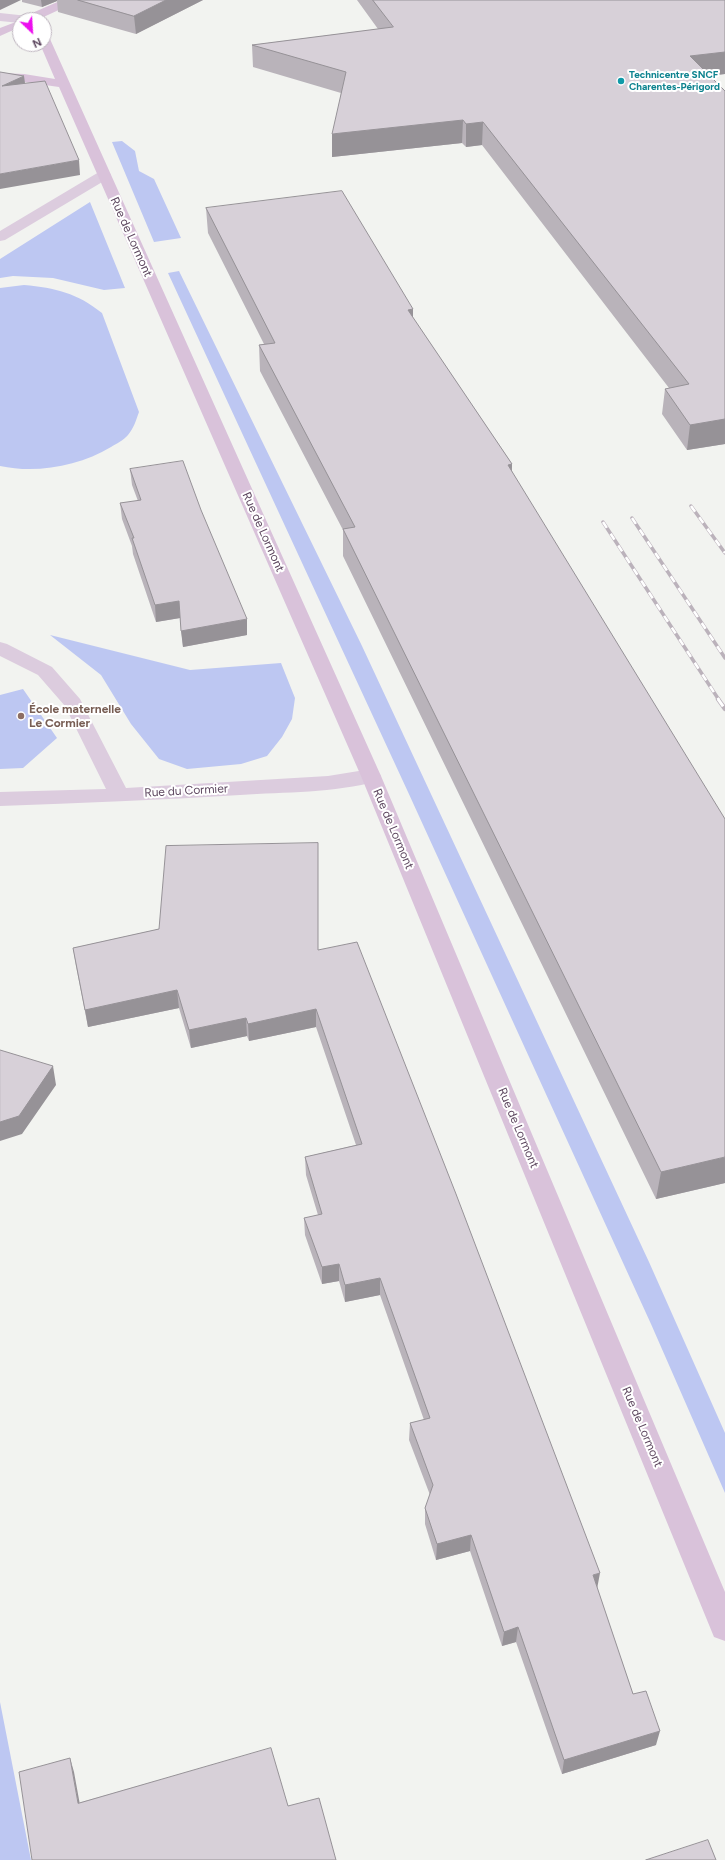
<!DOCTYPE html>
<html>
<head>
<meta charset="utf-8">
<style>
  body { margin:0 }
  #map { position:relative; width:725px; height:1860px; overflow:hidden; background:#f2f3f0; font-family:Figtree,sans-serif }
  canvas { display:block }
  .north { position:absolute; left:12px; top:12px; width:40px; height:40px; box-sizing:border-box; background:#fff; border:1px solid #beb5bf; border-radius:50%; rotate:155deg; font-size:11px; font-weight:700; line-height:16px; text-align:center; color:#5d475f }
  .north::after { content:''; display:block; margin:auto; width:14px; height:18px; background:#ec0fee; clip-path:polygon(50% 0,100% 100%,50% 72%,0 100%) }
</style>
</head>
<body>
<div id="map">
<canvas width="725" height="1860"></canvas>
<div class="north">N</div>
</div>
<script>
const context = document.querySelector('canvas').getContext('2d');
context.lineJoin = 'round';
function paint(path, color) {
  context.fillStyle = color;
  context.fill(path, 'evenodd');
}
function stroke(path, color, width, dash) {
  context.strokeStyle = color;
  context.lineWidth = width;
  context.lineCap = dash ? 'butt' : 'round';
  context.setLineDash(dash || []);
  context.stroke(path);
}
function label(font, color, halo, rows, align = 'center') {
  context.font = font + ' Figtree,sans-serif';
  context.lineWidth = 4;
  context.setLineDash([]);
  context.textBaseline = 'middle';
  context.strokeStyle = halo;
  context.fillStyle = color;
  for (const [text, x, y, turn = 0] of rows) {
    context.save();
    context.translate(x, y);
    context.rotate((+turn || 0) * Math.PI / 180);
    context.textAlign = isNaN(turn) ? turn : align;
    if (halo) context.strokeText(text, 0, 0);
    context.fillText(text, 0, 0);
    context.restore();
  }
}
paint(new Path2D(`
  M122,141L135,151L139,171L154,179L181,238L154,242L112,142Z
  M90,202L125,288L104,290L53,278L13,276L0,278V259Z
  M179,271L362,646L649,1262L725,1433V1493L651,1324L408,792L168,273Z
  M24,285C56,288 77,293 102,313L139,412C136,420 134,428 128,435C124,440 116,444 111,447C79,466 37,474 0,466V288Z
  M50,635L190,670L281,663L295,698L292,719L282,737L267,756L241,764L187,769L159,759L131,724L101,675Z
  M23,689L57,738L23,768L0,769V695Z
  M0,1702L31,1860H0Z`), '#bdc7f2');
paint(new Path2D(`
  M0,13L28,16L34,20H20V23L0,21Z
  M104,171L109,172L111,175L109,178L5,240L0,241V231L99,172Z
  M0,642L7,644L52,667L80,699L126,788L328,776L371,769L378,771L381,776L378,781C334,793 285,792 240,795C160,800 80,803 0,806V792L106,789L65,706L38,675L0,656Z`), '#dcccde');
paint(new Path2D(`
  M62,0H78L76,2L37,20H20V27L0,36V28L21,20L23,17Z
  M44,35L50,39L381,776L725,1592V1641L714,1637L361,776L59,87L24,82L0,81V73L24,74L55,79L40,44H44Z`), '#d9c2da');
const railFar1 = new Path2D(`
  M691,506L725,553
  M632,518L725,658
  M603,522L719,700`);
const rail = new Path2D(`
  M718,699L725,709`);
stroke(railFar1, '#bbb2bb', 3.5);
stroke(rail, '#bbb2bb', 4.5);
stroke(railFar1, '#fff', 2.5, [7]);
stroke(rail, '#fff', 3, [9]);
paint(new Path2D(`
  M22,0H203L136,34L58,12L57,1L42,7L22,2Z
  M357,0H725V74L710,76L725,444L687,450L662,414L665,389L669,388L482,145L466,147L462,143L332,157L341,93L253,67L252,45L378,29Z
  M206,208L413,309V318L512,464V471L725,1183L656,1199L343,556V530L260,371L259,345L264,344L208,233Z
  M130,469L247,635L183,647L180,618L156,622L133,554L132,546L122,519L120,503L138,501L132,485Z
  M318,843V950L597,1588L633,1694L656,1745L562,1774L516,1642L502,1646L470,1551L436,1560L425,1524V1508L430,1495L409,1440L410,1423L424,1420L380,1295L345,1302L339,1281L322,1284L305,1235L304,1218L318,1215L306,1175L305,1157L356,1145L316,1027L249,1041L247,1036L191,1048L179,1008L88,1027L76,966L73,948L159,929Z`), '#b9b3ba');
paint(new Path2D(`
  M0,0H21L0,10Z
  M41,0H57V1L42,7Z
  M166,0H203L136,34L134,16Z
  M725,52V74L687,78L690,56Z
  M24,76L26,90L2,86Z
  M463,120L462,143L332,157V134Z
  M483,122L482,145L466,147V124Z
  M79,160L80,175L0,189V174Z
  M413,309V335L408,310Z
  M725,419V444L687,450L690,425Z
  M512,464L511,491L508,465Z
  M179,601L180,618L156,622L155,605Z
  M247,619V635L183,647L181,631Z
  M177,990L179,1008L88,1027L85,1010Z
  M316,1009V1027L249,1041L248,1024Z
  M246,1018L247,1036L191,1048L189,1030Z
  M53,1066L56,1085L22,1134L0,1141V1122Z
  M725,1157V1183L656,1199L661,1172Z
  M339,1264V1281L322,1284V1267Z
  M380,1278V1295L345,1302V1285Z
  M471,1535L470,1551L436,1560L437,1544Z
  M600,1573L597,1589L593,1575Z
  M518,1627L516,1642L502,1646L504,1632Z
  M660,1731L656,1745L562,1774L564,1760Z
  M70,1758L74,1772L82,1816L78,1803Z`), '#969297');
const building = new Path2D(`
  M78,0H166L134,16Z
  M373,0H725V52L690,56L725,91V419L690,425L665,389L689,384L483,122L466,124L463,120L332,134L346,72L252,45L393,27Z
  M0,72L24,76L2,86L45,81L79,160L0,174Z
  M342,191L413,309L408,310L512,464L508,465L725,819V1157L661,1172L343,529L355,527L259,345L275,343L206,208Z
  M183,461L201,510L247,619L181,631L179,601L155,605L132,538H134L120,503L141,500L130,469Z
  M318,843V950L357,942L456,1194L600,1573L593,1575L633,1694L646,1691L660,1731L564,1760L518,1627L504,1632L471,1535L437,1544L425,1508L433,1485L410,1423L430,1418L380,1278L345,1285L339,1264L322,1267L304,1218L322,1214L305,1157L362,1144L316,1009L248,1024L246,1018L189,1030L177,990L85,1010L73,948L159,929L166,846Z
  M0,1050L53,1066L19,1116L0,1122Z
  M271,1748L288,1806L319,1798L336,1860H32L19,1772L70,1758L78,1803Z
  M708,1840L716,1860H646Z`);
paint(building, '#d7d0d8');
stroke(building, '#969297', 1);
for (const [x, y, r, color] of [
  [621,81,4,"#0f9aa8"],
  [21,716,4,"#8d6e63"]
]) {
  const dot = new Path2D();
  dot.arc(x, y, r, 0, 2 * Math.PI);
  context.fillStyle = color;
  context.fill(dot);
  stroke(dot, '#fff', 1.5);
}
label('bold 10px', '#0d838f', '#fff', [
  ["Technicentre SNCF",629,75],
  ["Charentes-Périgord",629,87]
], 'left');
label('12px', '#5d475f', '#fff', [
  ["Rue de Lormont",131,237,66],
  ["Rue de Lormont",263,532,66],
  ["Rue du Cormier",186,791,-3],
  ["Rue de Lormont",393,829,67],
  ["Rue de Lormont",518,1128,67],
  ["Rue de Lormont",642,1427,67]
]);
label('bold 12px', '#785e54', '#fff', [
  ["École maternelle",29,709],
  ["Le Cormier",29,723]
], 'left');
</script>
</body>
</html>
